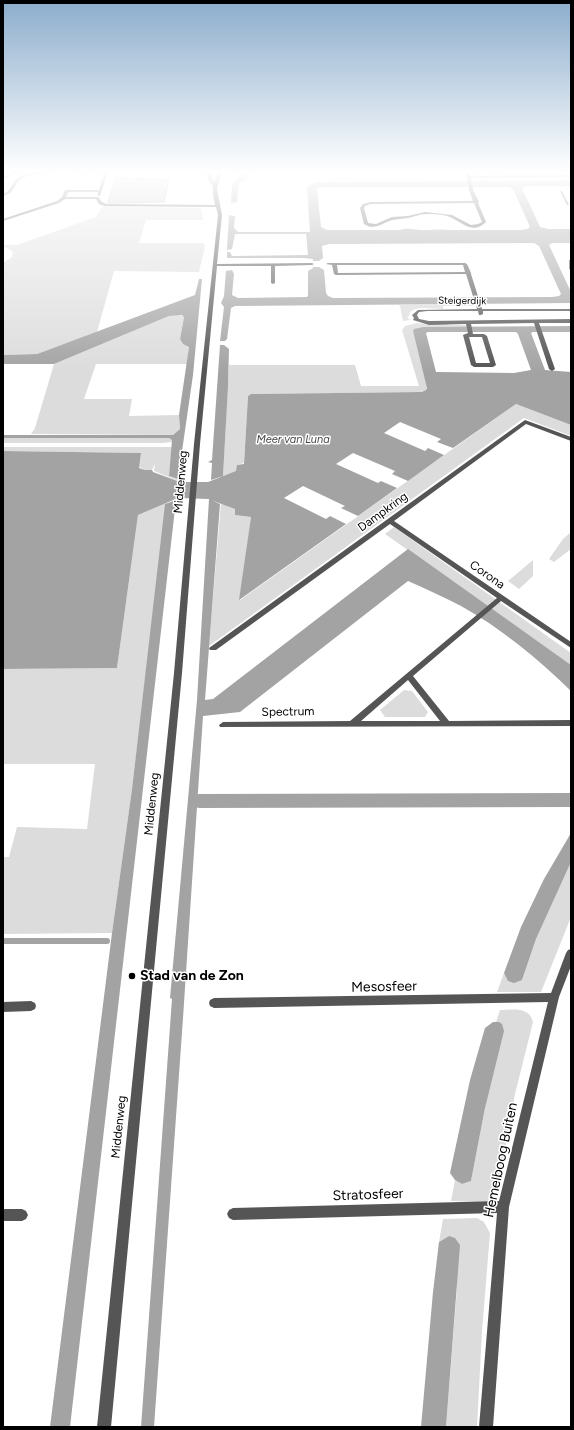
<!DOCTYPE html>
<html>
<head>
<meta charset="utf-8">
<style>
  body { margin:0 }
  #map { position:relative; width:574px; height:1430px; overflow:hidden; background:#fff; font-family:Figtree,sans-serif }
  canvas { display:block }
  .frame { position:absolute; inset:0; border:4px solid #000; pointer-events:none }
</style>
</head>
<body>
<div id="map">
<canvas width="574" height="1430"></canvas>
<div class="frame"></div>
</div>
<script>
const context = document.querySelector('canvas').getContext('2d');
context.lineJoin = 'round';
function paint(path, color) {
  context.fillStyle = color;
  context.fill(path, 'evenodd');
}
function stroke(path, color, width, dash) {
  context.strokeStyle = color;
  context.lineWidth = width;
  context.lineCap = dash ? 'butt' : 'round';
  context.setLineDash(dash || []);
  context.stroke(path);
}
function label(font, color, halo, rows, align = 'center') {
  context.font = font + ' Figtree,sans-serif';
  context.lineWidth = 3;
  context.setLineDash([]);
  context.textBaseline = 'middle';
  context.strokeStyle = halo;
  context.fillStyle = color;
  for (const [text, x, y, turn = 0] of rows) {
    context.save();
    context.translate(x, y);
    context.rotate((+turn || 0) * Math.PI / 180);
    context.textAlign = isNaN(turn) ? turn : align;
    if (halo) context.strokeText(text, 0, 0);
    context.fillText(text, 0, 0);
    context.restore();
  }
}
paint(new Path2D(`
  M477,179H571V181H475Z
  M103,206L201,208L203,220H146L139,243H203L205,246L199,272L114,271L97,332L37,354L3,355V263L12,257L13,254L12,251L3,246V245H17L96,217Z
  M472,304L473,306H443V309L424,308L415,309L410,312L409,316L407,317L410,320L403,321L400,306L398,305Z
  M176,315L184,316L180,339L183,344L189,346L187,364H96L84,399H132L129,416L179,415L180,429L173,435L31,434L35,428L54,364L169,316Z
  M417,323L430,325L447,323L448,325H466L467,327H423L413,330L427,386L426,390L422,392L251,394L248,396L244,463L237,465V471L223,476L229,365H355L361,386H419L402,330L405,326Z
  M516,404L571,425V436L524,418L209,646L221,503L235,509V515L251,517L240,600Z
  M3,438H169L172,440V442L163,443H3Z
  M3,447H172L169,476L178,479V481L154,471L155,464L152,470H145L139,467L141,453L3,451Z
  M166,503L132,789L112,933L3,934V857H9L17,827L87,829L95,764H3V669L117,668L138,515Z
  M394,527L571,653V665L385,534Z
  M571,532V549L554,562L549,559L563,539Z
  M533,560V576L519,589L508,581Z
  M404,690L412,691L428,712L425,717H385L380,710Z
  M571,862V917L541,992H497L504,973L508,981L522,980L536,939Z
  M500,1010C512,1010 529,1006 533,1022L515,1094L498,1188L487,1202L451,1201L455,1180L462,1184L471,1181L485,1108L499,1022H496Z
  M477,1218L484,1222L490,1233L482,1331L477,1427H446L457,1289L449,1236L439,1242L443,1219Z`), '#dcdcdc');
paint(new Path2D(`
  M243,172H249L247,180L239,183L237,202L231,203L232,184Z
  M571,181V186H528L522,188L540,227L548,229H571V243H552L549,245L571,292V303L235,306L231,308L227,339L225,341H220L224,307L221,303L224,296L226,271L232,270L234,274L232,295L238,298L307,297L308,295V271L313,268V267H319L324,270L326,293L328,296L333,298L552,297L559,296L561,294L539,246L534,243L329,244L322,246L323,258L319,261H313V259L304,258H227V252H230L232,256H234L308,255L306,234H235L232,249L227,250L229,215L235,216L234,228L238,232H310L307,187L316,182ZM320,187H508L513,189L530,227L527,229L521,230H448C440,229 433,230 425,230C416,230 408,227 400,230H327L321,227L317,189Z
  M199,279H202L193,375L178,479L169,476L172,440L169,438H3V435H173L180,429L179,415L189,347L183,344L180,339L184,317L182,315L169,316L54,364H3V355L37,354L195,295Z
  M571,326V332H533L531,333L545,370L571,372V425L516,404L453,448L437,442L441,439L400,422L384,433L425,451L428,448L444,455L408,481L392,474L395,471L353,453L336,464L378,483L381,481L397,488L358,516L341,508L345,506L303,486L284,498L326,519L330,516L346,524L239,600L251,517L235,515V509L211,500L220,504L205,700L213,699L408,549L571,665V691C538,659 501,628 461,606C444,597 426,589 408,581L240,712L203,716L183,1018L154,1427H141L172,999L170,998L197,700L209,499L178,498L138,515L117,668L3,669V451L141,453L139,468L145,470H152L153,472L180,482H208L236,471L237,465L244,464L248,396L251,394L422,392L426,390L427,388L413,331L414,329L423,327ZM428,332H516L518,334L531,370L514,373L436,372L426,333Z
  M220,345H224L229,349L228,387L223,476L211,480L212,463L208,462L212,460Z
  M176,500L70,1427H50L112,933L132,789L165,504Z
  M571,833V862L536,939L522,980L514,983L508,981L504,973L521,927L544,879Z
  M493,1022H499L502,1024L504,1031L485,1108L471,1181L462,1184L455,1180L450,1173L470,1080L485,1028Z
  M449,1236L455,1238L460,1245L446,1427H421L433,1292L439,1242Z`), '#a3a3a3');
stroke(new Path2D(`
  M3,941H107`), '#a3a3a3', 6);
paint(new Path2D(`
  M571,793V807L199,808L192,806L189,801L192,796L199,794Z`), '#a3a3a3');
const building = new Path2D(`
  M116,178L169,179L164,202L108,203Z`);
paint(building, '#c4c4c4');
stroke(building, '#999', 1);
paint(new Path2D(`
  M15,172H19L3,179V177Z
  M38,172H108L100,196H98V192H68L66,197H98L102,202L106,204L215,205L213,194V186L209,181L206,172H210L214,182L218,172H222L217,189L222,215L217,264L312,263L314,264L312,265L275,266V283L273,284L271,283V266H217L200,444L182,673L111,1427H97L174,673L194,444L218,215L216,207L105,206L99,204L96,199H65L59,203L3,221V219L57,201L62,197L65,190H99L104,173C80,173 45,168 23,178C13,183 17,192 3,196V194C11,191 11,185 16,179C22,174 31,173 38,172Z
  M466,172H470L471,176L571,175V177L471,178L473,190L479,202L478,203L486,222C472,235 464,223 450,217C443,214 434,214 426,214C419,214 414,217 408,218C403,219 398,219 392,220C382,223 375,231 364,224L360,208L363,204L371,202L473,201L469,190ZM474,203L482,222L478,224L471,225L452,215L425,212L408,216L392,217L376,224L368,223L364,208L365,206L371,204Z
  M560,191H562L569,205H567Z
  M569,260H571V270L569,269Z
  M328,263H465L467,264L471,273V274L482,309H571V311H483V314L481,315H479L478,311H427L419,312L417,315L419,319L429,321L571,319V323H539L555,369L552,371L549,369L534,323L471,324L473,334H484L487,336L496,365L493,367H474L471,365L463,335L468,333L466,324L429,325L413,320L414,318L412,315L418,310L477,309L466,274L336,275L334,274L332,265L326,264ZM337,265H463L465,272L338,273ZM469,337H482L490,363H476Z
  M525,420L571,437V441L526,424L394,521L571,642V648L501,601L413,676L449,721L571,720V726L220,727L219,725L223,722L350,721L497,598L390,524L216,650H210L209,648ZM408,680L440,721H361Z
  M571,949V966L559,997L509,1207L493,1427H479L497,1213L233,1220L229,1218L227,1214L229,1210L233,1208L499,1201L548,1002L214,1008L210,1006L209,1003L210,1000L214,998L551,993L566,953L568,950Z
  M31,1001L35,1003L36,1006L35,1009L31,1011L3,1012V1002Z
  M3,1209H22L26,1211L28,1215L26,1219L22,1221H3Z`), '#555');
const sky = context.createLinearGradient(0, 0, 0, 372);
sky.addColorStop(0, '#8cadcc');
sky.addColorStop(0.46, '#fff');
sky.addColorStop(1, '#ffffff00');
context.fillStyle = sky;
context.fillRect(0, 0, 574, 372);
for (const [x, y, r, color] of [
  [132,976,4,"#000"]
]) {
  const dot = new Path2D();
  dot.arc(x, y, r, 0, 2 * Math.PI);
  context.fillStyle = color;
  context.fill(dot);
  stroke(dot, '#fff', 1.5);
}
label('10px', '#000', '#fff', [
  ["Steigerdijk",462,301,1]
]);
label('italic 11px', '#444', '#fff', [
  ["Meer van Luna",293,440]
]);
label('12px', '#000', '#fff', [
  ["Middenweg",181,482,-85],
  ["Dampkring",383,512,-36],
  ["Corona",487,575,35],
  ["Spectrum",288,712,-1],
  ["Middenweg",152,804,-84],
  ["Middenweg",119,1127,-84]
]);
label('bold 14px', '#000', '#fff', [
  ["Stad van de Zon",140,976]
], 'left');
label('14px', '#000', '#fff', [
  ["Mesosfeer",384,987,-1],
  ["Hemelboog Buiten",501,1160,-78],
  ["Stratosfeer",368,1195,-2]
]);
</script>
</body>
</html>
